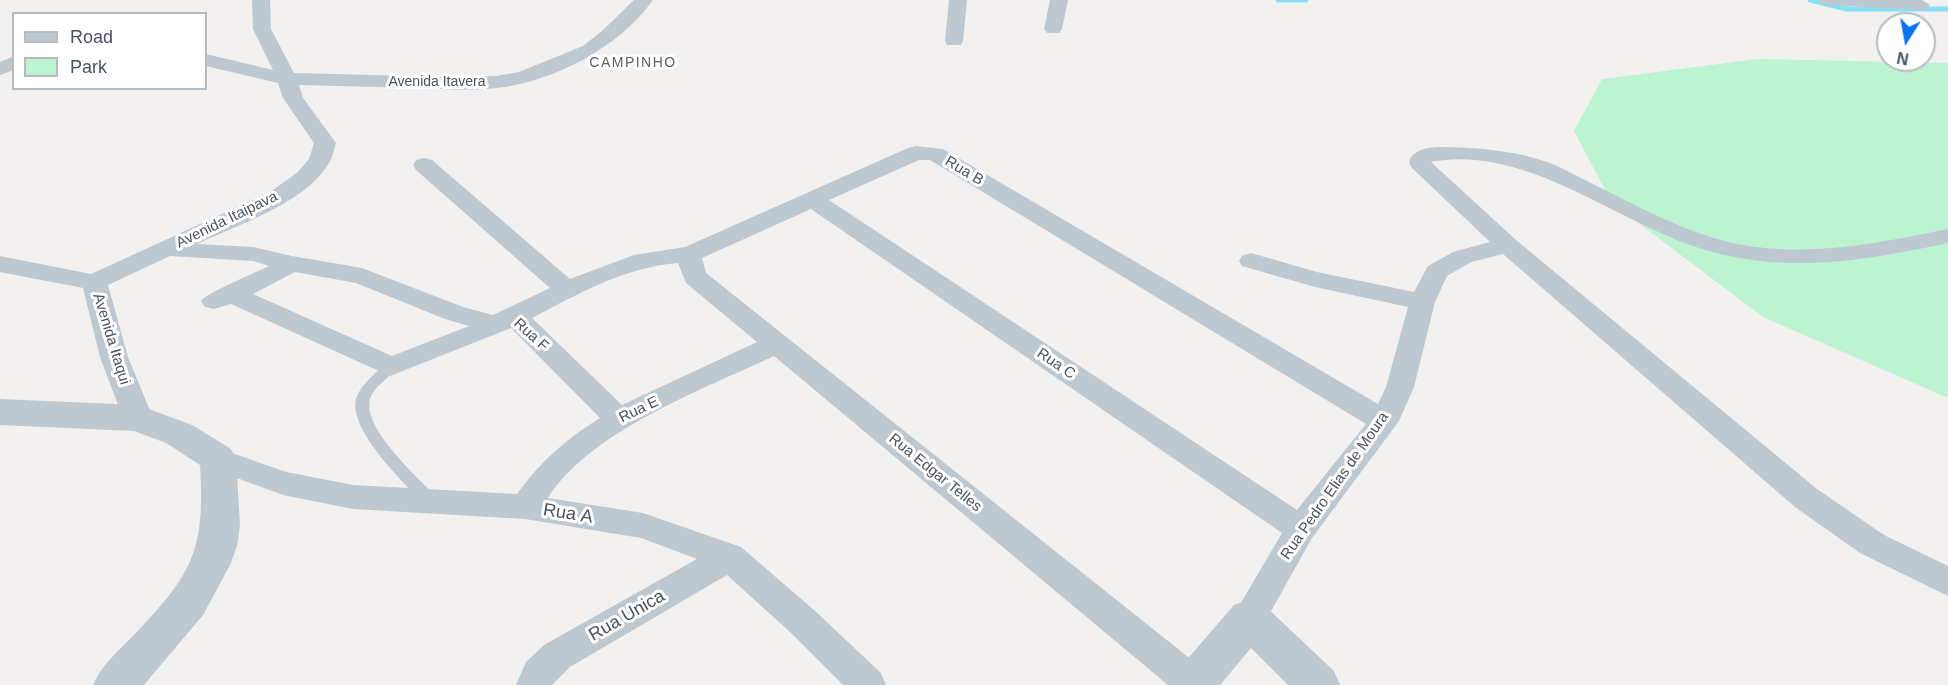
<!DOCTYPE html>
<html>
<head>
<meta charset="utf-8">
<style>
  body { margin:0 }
  #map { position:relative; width:1948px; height:685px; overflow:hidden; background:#f3f0f0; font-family:Arial,sans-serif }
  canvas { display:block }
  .legend { position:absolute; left:12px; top:12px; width:195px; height:78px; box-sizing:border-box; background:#fff; border:2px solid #b5bbbf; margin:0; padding:8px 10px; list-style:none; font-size:18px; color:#475460 }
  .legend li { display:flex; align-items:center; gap:12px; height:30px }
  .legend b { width:30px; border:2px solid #b5bbbf }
  .north { position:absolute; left:1876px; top:12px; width:60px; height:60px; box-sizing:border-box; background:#fff; border:2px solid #b5bbbf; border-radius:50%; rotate:191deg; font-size:16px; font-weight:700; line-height:24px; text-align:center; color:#475460 }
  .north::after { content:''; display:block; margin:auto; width:21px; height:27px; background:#0973f5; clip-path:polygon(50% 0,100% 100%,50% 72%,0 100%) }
</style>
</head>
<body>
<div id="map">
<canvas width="1948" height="685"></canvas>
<ul class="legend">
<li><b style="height:8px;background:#bdc8d1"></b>Road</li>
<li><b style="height:16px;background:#bcf3d1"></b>Park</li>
</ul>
<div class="north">N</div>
</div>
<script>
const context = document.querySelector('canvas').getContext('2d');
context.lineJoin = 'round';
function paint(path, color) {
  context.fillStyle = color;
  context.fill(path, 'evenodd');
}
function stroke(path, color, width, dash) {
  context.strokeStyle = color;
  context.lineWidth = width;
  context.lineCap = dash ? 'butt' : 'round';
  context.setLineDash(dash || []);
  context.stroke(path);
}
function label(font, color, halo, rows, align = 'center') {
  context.font = font + ' Arial,sans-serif';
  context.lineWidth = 6;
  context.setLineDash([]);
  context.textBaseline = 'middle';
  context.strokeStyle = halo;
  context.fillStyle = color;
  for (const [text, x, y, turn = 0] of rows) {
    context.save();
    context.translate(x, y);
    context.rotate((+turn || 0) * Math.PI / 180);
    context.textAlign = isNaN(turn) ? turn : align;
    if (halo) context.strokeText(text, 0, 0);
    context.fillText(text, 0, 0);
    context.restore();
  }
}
paint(new Path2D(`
  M1758,59L1948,63V398L1763,317L1612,203L1574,131L1602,79Z`), '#bcf3d1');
stroke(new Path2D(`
  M1278,0H1306
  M1810,0L1847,9H1948`), '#86dff4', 5);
paint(new Path2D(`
  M390,362L397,367C390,378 374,386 370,399C362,428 418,478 437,497L439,501L437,505L431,507L425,505C406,485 348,430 356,399C360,385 375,374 385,364Z`), '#bdc8d1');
paint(new Path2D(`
  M252,0H270L271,29L294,73L450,77L496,76L519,72L583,46L602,31L634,0H653C619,48 554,81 497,88C471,91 444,89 418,88C379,87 339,86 299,85L303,98L336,143C334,149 333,156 330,161C309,202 237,225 197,244L253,247L292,256L362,268L463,307L493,315L550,288L416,170L413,165L416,160L424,158L432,160L570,279L634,255L685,247L908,148L916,146L943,149L1378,404L1386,387L1408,307L1315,287L1242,266L1239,261L1242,256L1251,253L1317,272L1414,292L1428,266L1453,252L1490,242L1412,168L1409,163C1412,147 1434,147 1447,147C1482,148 1517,151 1550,163C1563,168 1574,175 1587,181C1634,204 1684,233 1737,244C1808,258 1879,243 1948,229V243C1868,260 1790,274 1709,251C1620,226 1527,143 1431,162L1516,240L1817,489L1884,535L1948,566V596L1860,553L1795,507L1503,254L1471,262L1447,276L1435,302L1414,387L1399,421L1312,538L1261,629L1249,633L1237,629L1232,618L1282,533L811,209L702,258L706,273L1207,672L1212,685H1168L774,356C704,389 590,431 548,498L643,513L741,547L814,610L881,673L886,685H843L790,632L727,575L570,667L552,685H516L526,662L544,645L697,559L641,538L525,519L353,509L283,495L207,467L203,459L207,451L218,448L286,472L353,485L517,494C541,461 565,440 600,418L511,328L390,376L231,304L214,309L205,307L201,301C206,293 257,272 269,266L253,261L170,256L108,285L128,357L153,418L148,425L138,428L128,425L123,418L100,357L83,288L0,272V256L91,274L270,192L298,172L309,159L314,143L283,98L278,83L206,66V54L273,70L253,29ZM919,160H930L1366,424L1297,510L829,200ZM678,263L686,283L757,342L622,405L532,318C578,294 625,267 678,263ZM295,272L356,283L445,319L469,326L392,356L253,294Z
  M949,0H967L963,41L961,45H947L945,41Z
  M1050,0H1068L1062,29L1059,33H1047L1044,29Z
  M1819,0H1922L1930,5L1927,9L1921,10L1828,5L1822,4Z
  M14,56V70L0,75V62Z`), '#bdc8d1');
paint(new Path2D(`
  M0,399L138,405L192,425L231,449L236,459L240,525L237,546L230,565L203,615L144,685H93C102,664 120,649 136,633C194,572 205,549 200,465L166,443L134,431L0,425Z
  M1249,600L1264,605L1334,671L1340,685H1288L1251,648L1220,685H1171L1177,671L1234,605Z`), '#bdc8d1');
context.letterSpacing = '1.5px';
label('14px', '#5c6166', '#fff', [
  ["CAMPINHO",633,63]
]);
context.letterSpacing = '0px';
label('14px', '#475460', '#fff', [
  ["Avenida Itavera",437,82]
]);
label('15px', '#475460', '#fff', [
  ["Rua B",964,171,31],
  ["Avenida Itaipava",227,220,-26],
  ["Rua F",531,335,42],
  ["Avenida Itaqui",111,339,73],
  ["Rua C",1056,364,34],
  ["Rua E",639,410,-26],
  ["Rua Edgar Telles",935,473,39],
  ["Rua Pedro Elias de Moura",1335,486,-55]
]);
label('18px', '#475460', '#fff', [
  ["Rua A",568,514,9],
  ["Rua Unica",627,616,-30]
]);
</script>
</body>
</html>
